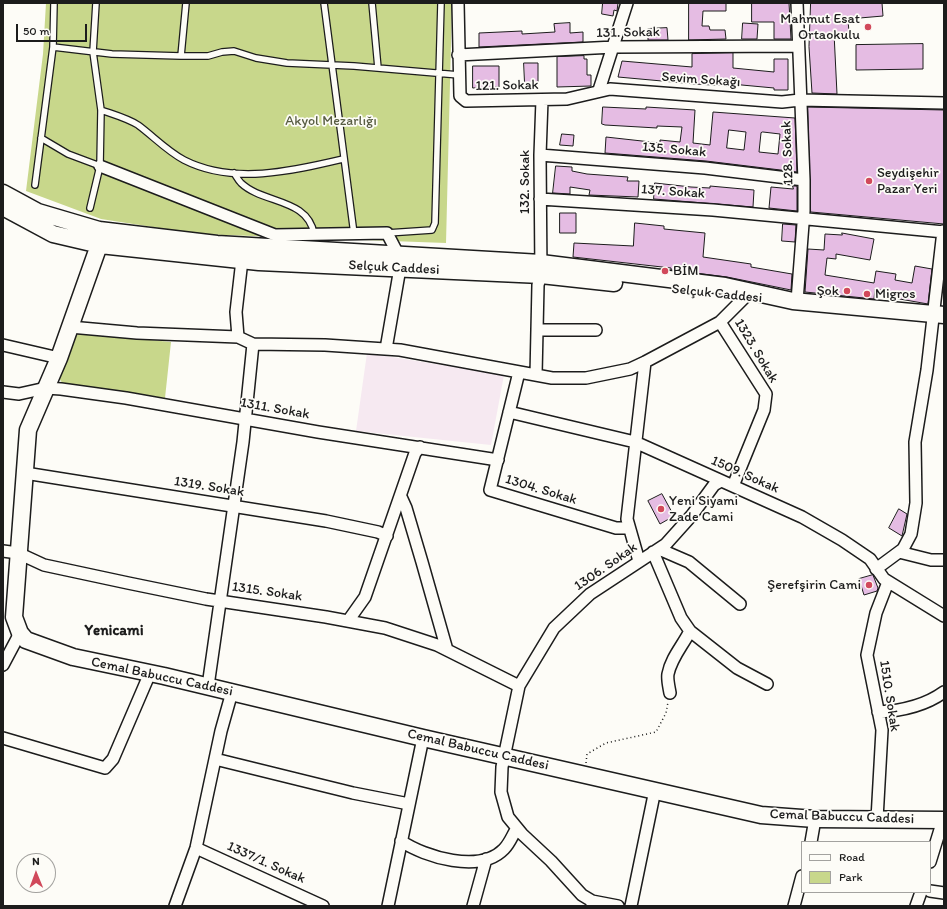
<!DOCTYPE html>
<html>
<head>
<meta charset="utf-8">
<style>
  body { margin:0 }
  #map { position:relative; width:947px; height:909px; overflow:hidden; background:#fdfcf7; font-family:Itim,sans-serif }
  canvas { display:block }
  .frame { position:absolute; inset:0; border:4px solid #1c1c1c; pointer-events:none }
  .legend { position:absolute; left:801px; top:841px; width:130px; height:52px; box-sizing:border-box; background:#fdfcf7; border:1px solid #a3a29f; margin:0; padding:5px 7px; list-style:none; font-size:12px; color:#1c1c1c }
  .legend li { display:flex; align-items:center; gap:8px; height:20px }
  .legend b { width:20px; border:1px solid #a3a29f }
  .north { position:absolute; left:16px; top:853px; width:40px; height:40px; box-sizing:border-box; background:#fdfcf7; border:1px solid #a3a29f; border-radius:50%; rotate:359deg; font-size:11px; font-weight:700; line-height:16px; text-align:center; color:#1c1c1c }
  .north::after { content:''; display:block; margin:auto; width:14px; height:18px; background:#d1495b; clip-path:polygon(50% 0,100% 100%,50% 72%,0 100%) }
  .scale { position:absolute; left:16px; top:24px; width:71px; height:18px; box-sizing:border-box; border:2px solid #1c1c1c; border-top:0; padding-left:5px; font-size:12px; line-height:14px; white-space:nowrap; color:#1c1c1c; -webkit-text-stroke:3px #fdfcf7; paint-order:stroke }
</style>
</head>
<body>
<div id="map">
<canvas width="947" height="909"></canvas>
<div class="frame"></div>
<ul class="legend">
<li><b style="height:5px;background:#fdfcf7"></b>Road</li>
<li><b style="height:11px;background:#c8d78b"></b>Park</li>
</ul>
<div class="north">N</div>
<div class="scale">50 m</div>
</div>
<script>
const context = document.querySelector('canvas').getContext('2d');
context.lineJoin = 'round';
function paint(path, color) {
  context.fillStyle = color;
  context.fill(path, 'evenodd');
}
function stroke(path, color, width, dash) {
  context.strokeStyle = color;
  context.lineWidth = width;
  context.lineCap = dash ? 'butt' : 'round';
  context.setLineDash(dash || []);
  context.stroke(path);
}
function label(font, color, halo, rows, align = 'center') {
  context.font = font + ' Itim,sans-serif';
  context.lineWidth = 3.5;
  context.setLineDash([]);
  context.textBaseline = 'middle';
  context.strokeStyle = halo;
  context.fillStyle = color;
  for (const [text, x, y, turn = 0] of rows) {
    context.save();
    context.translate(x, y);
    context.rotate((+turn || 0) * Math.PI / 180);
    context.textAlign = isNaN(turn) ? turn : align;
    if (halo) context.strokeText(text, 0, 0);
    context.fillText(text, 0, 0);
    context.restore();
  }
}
paint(new Path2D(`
  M367,353L504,375L491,445L356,431Z`), '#f6e9f1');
paint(new Path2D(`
  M46,3H452L446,243L198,234L101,219L26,191L43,54Z
  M79,333L171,342L165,398L63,384L58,377L74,339Z`), '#c8d78b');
const building = new Path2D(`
  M603,3H618L617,11L614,10L613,16L602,14Z
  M689,3H726V11H703L702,26H709L710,30H725L726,39L689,40Z
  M752,3H789L791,39H774V22H752Z
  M811,3H882L883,16L848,19L849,33H834L837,94L812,93L809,47Z
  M570,23V33L583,32V42L479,47V33L522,31V34L555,32L554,24Z
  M743,23L758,24L757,39H742Z
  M667,28L668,40H648V29Z
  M923,44V69L856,70V45Z
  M733,53V68L774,72V59H788V90H774V88L731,84V86L695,84L618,77L622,61L692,67V54Z
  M584,56V59H587V75H591V86L557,87V57Z
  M524,63H538V83L525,84Z
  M473,66H499V87L473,88Z
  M603,107L646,109V107L695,110L693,143L710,145L713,112L795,118L797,172L706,161L605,153L606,137L660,143V140L680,142L682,127L657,126V128L605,125L602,124ZM729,130L746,132L744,150L727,148ZM763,132L780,134L778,154L759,152L761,133Z
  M808,107L944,110V224L811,212Z
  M562,134L574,135L573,146L560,145Z
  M556,166L572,167V171L587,174L628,177L627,181H639L638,197L589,195L590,190L570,187V194L553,193Z
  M655,183L691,187L710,188V186L754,190L753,207L654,199Z
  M793,186H797V211L769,208L771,187L793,189Z
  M560,213H576V233H560Z
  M635,223L664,226V229L705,233L703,257L751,264V267L792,274L791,290L727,277L671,270V268L573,257L574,243L633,246Z
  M783,224L796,225L795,242L782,241Z
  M842,233L874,239L870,260L836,254V259L827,258L825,275L874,283L876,271L896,274L895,280L912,283L915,266L932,269L928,304L894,298L895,293L875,289L874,299L805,292L808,249L824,250L825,234L842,235Z
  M662,494L674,516L660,524L648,501Z
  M899,509L907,514L902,536L889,528Z
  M873,575L878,588L877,591L864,595L859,579Z`);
paint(building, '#e5bce3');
stroke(building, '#1c1c1c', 1);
const lane = new Path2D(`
  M324,3L354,234
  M372,3L378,68
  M53,47L112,54L181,56H208L222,52L234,51L256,58L287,63L354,66L459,75
  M181,56L186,3
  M101,110C112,114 127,118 138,125C153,136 167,151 184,160C233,185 292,171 343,159
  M41,138L68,154L100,166
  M234,173C236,176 238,180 241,183C263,204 308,198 314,234
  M35,185L53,47L54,3
  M90,208L100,166L101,110L93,52L96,3
  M387,233L432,230L435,223L441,3`);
const street = new Path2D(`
  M458,3L460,96L466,101L567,99L610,89L782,102L800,100L944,103
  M458,55L614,47L798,46
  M599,90L627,3
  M540,155L705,168L804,180
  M100,166L275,235L387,233L398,254
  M540,199L713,210L944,232
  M797,301L804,211V180L797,3
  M720,322L766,394L764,410L733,486
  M70,327L137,333L238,337L253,344L325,345L400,350L552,378H586L630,369L645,362L720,322L745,297
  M537,330H596
  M238,337L236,312L242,260
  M3,345L59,358
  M386,349L400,268
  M519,372L490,490L616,528H629
  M536,375L538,285L541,275L540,155L542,100
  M3,392L19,394L46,388L61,389L126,398L318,432L498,460
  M509,412L635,442L802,517L842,540L870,559L884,579L944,616
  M25,473L326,521L378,532L387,536
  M401,497L406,508L422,562L447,650
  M659,549L689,562L740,604
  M3,551L18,553L44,565L128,583L206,599L326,617L385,628L437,645L519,686
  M653,552L681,618L690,631L737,668L767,684
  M899,552L931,560H944
  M639,561L627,519L645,362
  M876,569L903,549L911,534L916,503L915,442L927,370L943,231
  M348,621L365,597L415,453L420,447
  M3,665L20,633
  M208,686L243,442L253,344
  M670,693C669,687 667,679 668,674C671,658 683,645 690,631
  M878,712C901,711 926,705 944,692
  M3,738L105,768L113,759L150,673
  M215,759L353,793L409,804
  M877,819L882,730L867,655L876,613L888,582
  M401,841C425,857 480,874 504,849C510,843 513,834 517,828
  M811,842L815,819
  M196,848L323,906
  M930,862L943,820
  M930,891L944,893
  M592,901L618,906
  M175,906L196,848L221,731L232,692
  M388,906L423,738
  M473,906L486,859
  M592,906V901L582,895L551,861L522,834L508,817L501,792L502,767L519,686L554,628L590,594L666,544L692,515L714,485L721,481
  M631,906L655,790
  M794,906L802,876
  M916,906L921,892`);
const secondary = new Path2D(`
  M3,193L38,212L99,230L217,244L541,263L725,286L793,301L944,315
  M3,207L53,234L100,245L259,262L541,275L614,283
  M104,231L59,358L28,430L14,617L20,633L26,640L73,657L164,676L423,738L761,815L815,819L944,820`);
stroke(lane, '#1c1c1c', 8);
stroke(street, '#1c1c1c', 14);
stroke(secondary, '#1c1c1c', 19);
stroke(new Path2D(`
  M586,763L587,754L606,743L656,732L666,713L668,702`), '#1c1c1c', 1.5, [1, 3]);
stroke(lane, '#fdfcf7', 5.5);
stroke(street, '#fdfcf7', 11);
stroke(secondary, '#fdfcf7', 16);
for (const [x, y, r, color] of [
  [868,27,4,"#d1495b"],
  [869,181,4,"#d1495b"],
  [665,271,4,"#d1495b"],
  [847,291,4,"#d1495b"],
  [867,294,4,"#d1495b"],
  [661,509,4,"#d1495b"],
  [869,585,4,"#d1495b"]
]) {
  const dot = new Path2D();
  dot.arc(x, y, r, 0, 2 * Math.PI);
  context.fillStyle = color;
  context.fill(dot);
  stroke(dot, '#fdfcf7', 1.5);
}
label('14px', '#1c1c1c', '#fdfcf7', [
  ["Mahmut Esat",860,19,"right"],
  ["Ortaokulu",860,35,"right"],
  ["Seydişehir",877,173],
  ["Pazar Yeri",877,189],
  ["BİM",673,271],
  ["Şok",839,291,"right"],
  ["Migros",875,294],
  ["Yeni Siyami",669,501],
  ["Zade Cami",669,517],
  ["Şerefşirin Cami",861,585,"right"]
], 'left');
label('14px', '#1c1c1c', '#fdfcf7', [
  ["131. Sokak",628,33,-1],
  ["Sevim Sokağı",701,80,4],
  ["121. Sokak",507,86,-1],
  ["135. Sokak",674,150,5],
  ["128. Sokak",788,153,-92],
  ["132. Sokak",525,182,-90],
  ["137. Sokak",673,192,4],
  ["Selçuk Caddesi",394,268,3],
  ["Selçuk Caddesi",717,294,6],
  ["1323. Sokak",756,351,59],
  ["1311. Sokak",275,409,10],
  ["1509. Sokak",745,475,24],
  ["1319. Sokak",209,487,9],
  ["1304. Sokak",541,490,17],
  ["1306. Sokak",606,567,-35],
  ["1315. Sokak",267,592,8],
  ["Cemal Babuccu Caddesi",162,677,12],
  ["1510. Sokak",889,696,81],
  ["Cemal Babuccu Caddesi",478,750,13],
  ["Cemal Babuccu Caddesi",842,817,2],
  ["1337/1. Sokak",266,863,24]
]);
label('14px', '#585d43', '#fdfcf7', [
  ["Akyol Mezarlığı",331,121]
]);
label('bold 15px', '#1c1c1c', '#fdfcf7', [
  ["Yenicami",114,631]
]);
</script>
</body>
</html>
